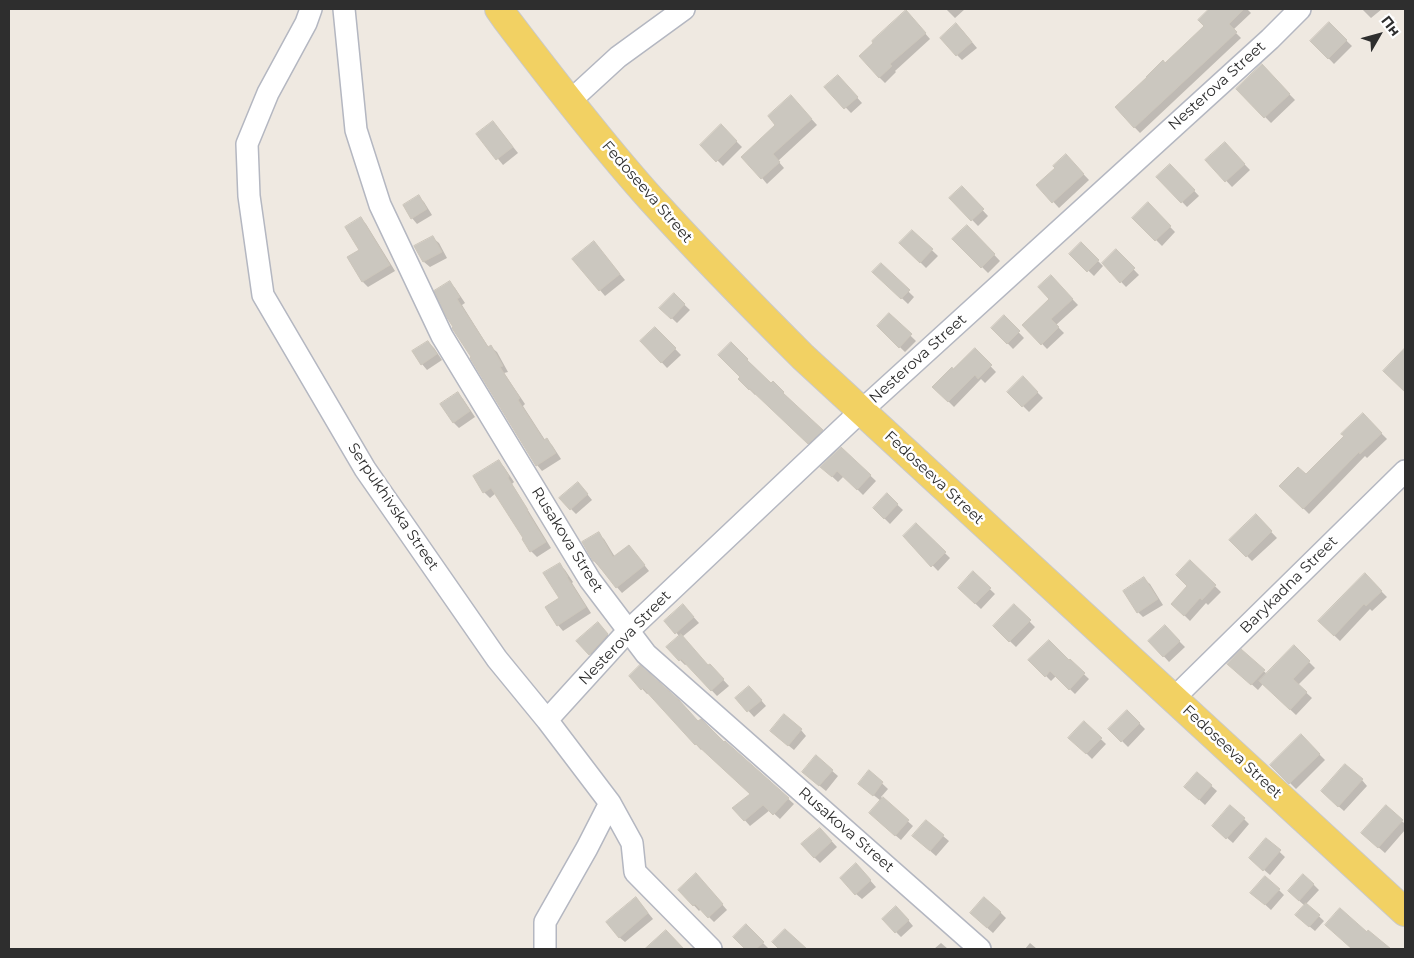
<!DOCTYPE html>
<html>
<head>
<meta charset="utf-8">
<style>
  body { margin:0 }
  #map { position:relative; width:1414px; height:958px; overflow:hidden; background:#efe9e1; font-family:Montserrat,sans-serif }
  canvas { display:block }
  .frame { position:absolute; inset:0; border:10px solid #2e2e2e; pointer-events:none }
  .north { position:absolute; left:1354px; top:10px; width:50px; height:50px; -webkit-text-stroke:4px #fff; paint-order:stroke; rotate:52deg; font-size:14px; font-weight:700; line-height:20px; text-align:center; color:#2e2e2e }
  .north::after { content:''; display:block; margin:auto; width:18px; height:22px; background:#2e2e2e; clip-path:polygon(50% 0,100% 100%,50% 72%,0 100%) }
</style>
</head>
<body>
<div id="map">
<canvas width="1414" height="958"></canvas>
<div class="frame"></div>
<div class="north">Пн</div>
</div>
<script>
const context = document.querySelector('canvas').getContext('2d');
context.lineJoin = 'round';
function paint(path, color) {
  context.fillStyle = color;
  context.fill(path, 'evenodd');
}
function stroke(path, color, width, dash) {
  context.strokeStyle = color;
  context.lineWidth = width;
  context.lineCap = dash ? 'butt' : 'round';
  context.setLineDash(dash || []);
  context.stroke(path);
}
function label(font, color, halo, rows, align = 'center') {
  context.font = font + ' Montserrat,sans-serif';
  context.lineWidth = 5;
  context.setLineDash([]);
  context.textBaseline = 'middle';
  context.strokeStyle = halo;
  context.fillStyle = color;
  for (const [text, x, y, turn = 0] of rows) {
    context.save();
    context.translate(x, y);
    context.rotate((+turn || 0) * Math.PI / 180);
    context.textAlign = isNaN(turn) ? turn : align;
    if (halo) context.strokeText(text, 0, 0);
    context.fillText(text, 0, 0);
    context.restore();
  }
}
paint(new Path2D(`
  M946,9H965L955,18Z
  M1211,9H1247L1251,13L1233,30L1241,38L1140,133L1116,108L1165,65L1206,26L1200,20Z
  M1362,9H1382L1371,18Z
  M912,18L930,39L895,71L896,72L885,83L879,77L875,43Z
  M1329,24L1352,46L1334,64L1312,41Z
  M962,30L977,48L962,60L957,55Z
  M1262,66L1295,100L1271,123L1238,89Z
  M843,82L862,103L851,113L826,87Z
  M796,102L817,125L778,161L784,168L767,184L762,178L777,125Z
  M721,126L742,147L723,166L702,145Z
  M498,128L518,153L503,165L478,134Z
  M1225,144L1250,170L1232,187L1207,160Z
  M1071,161L1089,180L1059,208L1038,185L1057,168Z
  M1170,165L1199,196L1187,207L1158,177Z
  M962,188L988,216L978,226L951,198Z
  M419,197L424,202L432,215L417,224L412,218Z
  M1148,204L1175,232L1162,246L1134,218Z
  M361,219L366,224L395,271L368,287L363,282L349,258L361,250Z
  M967,226L1000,261L988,273L954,239Z
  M912,231L938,256L926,268L901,243Z
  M433,238L439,243L447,258L430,267L424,262L416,247Z
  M1081,244L1103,266L1094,276L1071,254Z
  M599,249L625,280L605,296L574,259Z
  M1116,251L1139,275L1126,287L1103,263Z
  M881,265L914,297L908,304L874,272Z
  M1051,277L1078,305L1056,325L1064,333L1047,349L1024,325L1051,299Z
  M449,282L455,288L465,303L462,305L489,348L491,347L497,352L508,372L504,373L525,404L523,406L545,440H546L552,445L561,459L542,471L537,465L472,358Z
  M674,295L690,310L677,323L661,308Z
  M889,315L916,341L905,352L878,326Z
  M1004,317L1024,338L1013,349L993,328Z
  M655,328L681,355L667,368L642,341Z
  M428,342L434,348L442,360L427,370L422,364Z
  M731,344L772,385L773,383L827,436L814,449L757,393L755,395L745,385Z
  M975,350L996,372L985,383L981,379L954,407L934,387Z
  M1023,378L1043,398L1029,412L1009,392Z
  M458,394L463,399L475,417L459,428L453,422Z
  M1363,415L1387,439L1367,458L1365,456L1309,514L1281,486L1306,476L1345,436Z
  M841,448L876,481L863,495L844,476L838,482L822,467Z
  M499,462L504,467L514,482L512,484L551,548L537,557L531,551L523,539L525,538L496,493L490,498L484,492Z
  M583,489L592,500L576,514L571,509Z
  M887,495L903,510L890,524L874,508Z
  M1256,516L1277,538L1252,561L1231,540Z
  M916,525L950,558L938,571L904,536Z
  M598,534L604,539L615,557L634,552L649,571L622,593L594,561Z
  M1190,562L1221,592L1208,605L1206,603L1190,621L1173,604L1189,586Z
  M560,565L565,570L573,582L572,583L591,613L563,631L558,625L561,598Z
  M973,573L995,594L981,609L959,588Z
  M1365,575L1387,597L1372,611L1370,609L1340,641L1319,621Z
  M1144,579L1150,584L1163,605L1143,617L1138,612Z
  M1014,606L1035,627L1016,647L994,626Z
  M689,612L699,623L682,637L708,667L715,671L729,686L717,696L687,664L685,665L680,660V637L666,621Z
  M1165,627L1185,647L1169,662L1150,641Z
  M603,629L613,640L595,659L590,654Z
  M1294,647L1315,668L1298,685L1312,698L1296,715L1263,684L1258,690L1235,669L1241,651L1267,674Z
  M1030,660L1069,662L1070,661L1089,679L1075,694L1056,676L1051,681Z
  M630,676L698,723L724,743L725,742L794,804L780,819L770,810L750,826L734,808L751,794L702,749L701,750L649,693L647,694Z
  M755,693L766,706L754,717L737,698Z
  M1127,711L1145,729L1128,747L1110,729Z
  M1084,723L1106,744L1092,759L1070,737Z
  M801,730L806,736L794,750L777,736Z
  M1301,736L1325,760L1296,789L1272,765Z
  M816,757L838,776L826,791L809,777Z
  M870,772L888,789L881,797L913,826L901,840L876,819L881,801L866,789Z
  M1198,774L1217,791L1205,805L1192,793Z
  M1362,780L1367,786L1344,811L1328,797Z
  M1386,806L1405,824V830L1385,853L1368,838Z
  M1244,819L1249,824L1233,843L1219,831Z
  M826,835L837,847L820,863L814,857Z
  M943,836L949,841L936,856L920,842Z
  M1266,839L1285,857L1270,875L1256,863Z
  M861,870L876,887L862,899L856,894Z
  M702,881L727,910L714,922L701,909L699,911L680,890Z
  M1313,884L1319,890L1306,904L1324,921L1315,931L1302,920L1305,906L1295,897Z
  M1279,890L1284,895L1271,910L1258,898Z
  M641,904L653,919L625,942L619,937Z
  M1000,912L1006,918L993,933L977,919Z
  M902,913L913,926L901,937L896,932Z
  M746,926L768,948L767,949H747L735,937Z
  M941,943L948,949H934Z
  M1030,943L1037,949H1025Z`), '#0003');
const building = new Path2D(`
  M1209,9H1244L1229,24L1237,32L1134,128L1115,107L1147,77H1146L1163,60L1165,63L1204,26L1198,20Z
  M906,10L926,33L890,64L892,66L879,78L859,56L873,43L872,41Z
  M1329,22L1347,40L1328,59L1310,41Z
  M956,23L972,42L956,56L940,38Z
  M1262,64L1290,94L1264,118L1236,89Z
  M838,75L858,97L844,109L824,87Z
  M791,95L812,119L773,154L780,162L761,179L741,157L775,125L768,116Z
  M493,121L513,147L496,160L476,134Z
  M721,124L737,141L716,162L700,145Z
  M1225,142L1245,164L1225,182L1205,160Z
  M1066,154L1084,174L1052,203L1036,185L1055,168L1053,166Z
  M1170,164L1195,190L1181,203L1156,177Z
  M962,186L984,209L971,221L949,198Z
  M419,195L427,209L411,219L403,205Z
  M1148,202L1171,226L1155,241L1132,218Z
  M361,217L390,265L362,282L347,257L359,250L345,227Z
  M967,225L995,254L981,268L952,239Z
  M912,230L933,249L920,263L899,243Z
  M433,236L442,252L423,262L414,246Z
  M594,241L620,274L599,291L572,259Z
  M1081,242L1099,260L1087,272L1069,254Z
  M1116,249L1135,268L1120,283L1102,263Z
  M881,263L910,290L901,299L872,272Z
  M1051,275L1073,299L1051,319L1059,327L1041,345L1022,325L1049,299L1038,287Z
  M450,281L460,297L457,299L488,347L491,345L503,366L500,367L520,398L518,400L544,440L547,438L556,453L536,466L470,358L471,357L452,328L453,327L446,316L434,291Z
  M674,293L685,304L671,319L659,308Z
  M889,313L912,334L899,348L877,326Z
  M1004,315L1020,331L1007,344L991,328Z
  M655,327L676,348L661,363L640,341Z
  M428,341L437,354L421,365L412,351Z
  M731,342L748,359L747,360L771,383L773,381L784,392L783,393L823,430L808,444L750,389L749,390L738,379L740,377L718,355Z
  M975,348L992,365L978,379L975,375L948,402L932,387L952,367L953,369Z
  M1405,348V392L1383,371Z
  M1023,376L1038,392L1022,407L1007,392Z
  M458,392L470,411L453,423L440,404Z
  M1363,413L1382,433L1360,454L1359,452L1303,509L1279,486L1298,467L1306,474L1344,436L1341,434Z
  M841,447L871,475L857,490L837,471L832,477L820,467Z
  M499,460L509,476L508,478L528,510L527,511L546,542L530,552L522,539L523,538L491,488L483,493L473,476Z
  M578,482L588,494L570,510L559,498Z
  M887,493L898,504L884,519L873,508Z
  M1256,514L1272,531L1246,557L1229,540Z
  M916,523L946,552L931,567L903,536Z
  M599,532L613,557L629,545L645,565L616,588L595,561H593L582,542Z
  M1190,560L1216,585L1202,600L1200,598L1184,616L1171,604L1187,586L1176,575Z
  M560,563L568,577H567L586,607L557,626L545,607L559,598L543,573Z
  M973,571L991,588L975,604L958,588Z
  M1365,573L1382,591L1366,606L1364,604L1334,636L1318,621Z
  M1144,577L1158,599L1137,613L1123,591Z
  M683,604L694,617L675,634L664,621Z
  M1014,604L1031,620L1009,642L993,626Z
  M598,622L608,634L589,655L576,641Z
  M1165,625L1180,641L1163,657L1148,641Z
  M681,634L708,665L710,664L724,679L711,691L681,659L679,661L666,647Z
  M1049,640L1069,660L1070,659L1085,673L1069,690L1050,671L1045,677L1028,660Z
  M1294,645L1310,661L1293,679L1307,692L1290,710L1259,681Z
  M1241,649L1265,670L1251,685L1227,664Z
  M640,665L679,700L698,721L701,719L724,742L725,741L789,798L773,815L763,805L744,821L732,808L750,794L696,744L695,745L643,688L641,690L629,676Z
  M749,686L762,700L747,712L735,698Z
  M1127,710L1140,723L1121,742L1108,729Z
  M784,714L802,729L788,746L770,731Z
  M1084,721L1102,738L1086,754L1068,738Z
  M1301,734L1320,754L1289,784L1270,765Z
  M816,755L833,770L819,786L802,772Z
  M1345,764L1363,779L1338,807L1321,791Z
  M869,770L883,782L873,796L858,784Z
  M1197,772L1212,785L1199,800L1184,787Z
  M883,797L909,820L895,836L869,813Z
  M1230,805L1245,818L1226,839L1212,826Z
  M1386,805L1403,820L1378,848L1361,833Z
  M926,820L944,835L930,851L912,836Z
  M820,828L832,841L814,858L801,844Z
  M1266,838L1281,850L1263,871L1249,858Z
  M856,863L871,880L855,895L840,878Z
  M696,873L723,904L708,918L695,904L693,906L678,890Z
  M1303,874L1314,884L1299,901L1288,891Z
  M1265,876L1280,889L1265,905L1250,893Z
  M636,897L648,913L619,938L606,922Z
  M984,897L1001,912L987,928L970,913Z
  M1306,903L1320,915L1309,927L1295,915Z
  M896,906L909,920L895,933L882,919Z
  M1340,908L1367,932L1368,930L1391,949H1352L1325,925Z
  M746,924L764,942L756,949H745L733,937Z
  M785,929L807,949H779L772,942Z
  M666,930L684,949H645Z`);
paint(building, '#cbc7bf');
stroke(building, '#cbc5ba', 1);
const minor = new Path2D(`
  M311,9L306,23L268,93L247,144L249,196L263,295L365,469L497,659L547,720L610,803L632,843L635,872L711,949
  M344,9L356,130L380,205L442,336L590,580L646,654L980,949
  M569,102L618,57L684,9
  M1174,698L1405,471
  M547,720L628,631L861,411L1270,39L1300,9
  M545,949V922L587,848L610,803`);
const major = new Path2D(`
  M499,9L506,19C553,81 600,142 651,199C700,253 751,305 803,357L1405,912`);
stroke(minor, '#b4b7c1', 24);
stroke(major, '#c9c9c9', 30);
stroke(minor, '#fff', 21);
stroke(major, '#f2d163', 28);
label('15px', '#2e2e2e', '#fff', [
  ["Nesterova Street",1217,86,-42],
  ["Fedoseeva Street",647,192,49],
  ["Nesterova Street",918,359,-42],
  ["Fedoseeva Street",934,478,43],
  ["Serpukhivska Street",393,507,56],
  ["Rusakova Street",567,540,58],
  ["Barykadna Street",1289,585,-45],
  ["Nesterova Street",625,638,-46],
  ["Fedoseeva Street",1232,752,43],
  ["Rusakova Street",846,830,41]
]);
</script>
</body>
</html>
